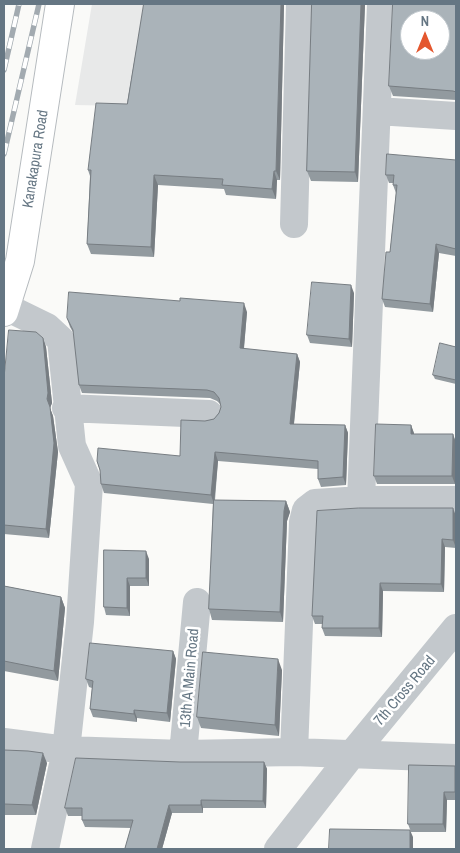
<!DOCTYPE html>
<html>
<head>
<meta charset="utf-8">
<style>
  body { margin:0 }
  #map { position:relative; width:460px; height:853px; overflow:hidden; background:#fafaf8; font-family:"Archivo Narrow",sans-serif }
  canvas { display:block }
  .frame { position:absolute; inset:0; border:5px solid #657683; pointer-events:none }
  .north { position:absolute; left:400px; top:10px; width:50px; height:50px; box-sizing:border-box; background:#fff; border:1px solid #c1c8cd; border-radius:50%; rotate:0deg; font-size:14px; font-weight:700; line-height:20px; text-align:center; color:#657683 }
  .north::after { content:''; display:block; margin:auto; width:18px; height:22px; background:#e4572e; clip-path:polygon(50% 0,100% 100%,50% 72%,0 100%) }
</style>
</head>
<body>
<div id="map">
<canvas width="460" height="853"></canvas>
<div class="frame"></div>
<div class="north">N</div>
</div>
<script>
const context = document.querySelector('canvas').getContext('2d');
context.lineJoin = 'round';
function paint(path, color) {
  context.fillStyle = color;
  context.fill(path, 'evenodd');
}
function stroke(path, color, width, dash) {
  context.strokeStyle = color;
  context.lineWidth = width;
  context.lineCap = dash ? 'butt' : 'round';
  context.setLineDash(dash || []);
  context.stroke(path);
}
function label(font, color, halo, rows, align = 'center') {
  context.font = font + ' "Archivo Narrow",sans-serif';
  context.lineWidth = 5;
  context.setLineDash([]);
  context.textBaseline = 'middle';
  context.strokeStyle = halo;
  context.fillStyle = color;
  for (const [text, x, y, turn = 0] of rows) {
    context.save();
    context.translate(x, y);
    context.rotate((+turn || 0) * Math.PI / 180);
    context.textAlign = isNaN(turn) ? turn : align;
    if (halo) context.strokeText(text, 0, 0);
    context.fillText(text, 0, 0);
    context.restore();
  }
}
paint(new Path2D(`
  M92,4H220L221,108L75,105Z`), '#e8e9e9');
const major = new Path2D(`
  M4,312L20,261L60,4`);
stroke(major, '#b5babe', 30);
stroke(new Path2D(`
  M377,111L456,116
  M294,224L300,4
  M4,306L47,327L61,340L72,446L89,484L80,622L66,750L45,849
  M66,408L209,414
  M361,500L381,4
  M4,742L66,750L183,754L294,752L456,758
  M294,752L303,522L306,510L315,503L361,500H456
  M183,754L197,602
  M278,849L353,753L456,628`), '#c3c8cc', 28);
stroke(major, '#fff', 28);
const rail = new Path2D(`
  M4,70L19,4
  M4,154L39,4`);
stroke(rail, '#a2aab0', 5.5);
stroke(rail, '#fff', 4, [11]);
paint(new Path2D(`
  M144,4H284L280,180H277L276,199L226,195L224,189L158,185L154,257L91,254L87,244L90,176L88,170L127,104Z
  M312,4H365L358,182L311,181L307,171Z
  M456,4V100L393,96L389,86Z
  M456,160V256L439,253L433,312L385,307L382,299L390,252L396,193L393,185V183H389L386,175Z
  M354,293L352,347L310,343L307,335Z
  M247,312L244,349L297,354L300,362L294,424L345,425L348,433L346,485L321,487L318,479V469L218,461L215,500L286,501L290,512L287,521L283,622L212,620L209,609L213,504L104,493L101,484L100,471L97,461L180,456L205,421L214,419L219,413L221,407V405L217,401L210,398L82,393L79,385L74,334L70,327L67,318Z
  M43,338L46,347L52,403L50,408L53,416L58,452L49,538L4,534V378Z
  M456,347V384L435,379L433,375Z
  M411,425L414,434H453L456,443L455,484H377L374,476Z
  M456,516V548L445,547L444,592L383,591L382,637L325,636L322,628L323,624H315L312,616Z
  M104,550L149,559V586H130V616L106,615L104,607Z
  M4,586L61,597L65,608L58,681L4,671Z
  M173,651L176,659L170,722L137,718V722L93,717L90,709L92,688L89,687L86,679Z
  M282,670L279,736L201,728L197,717Z
  M4,750L47,763L36,815H4Z
  M180,762H264L267,769L266,808H203V813H172L162,849H126L125,848L131,828L85,827L82,820V816H68L65,808Z
  M456,769V800H447L446,832H411L408,824Z`), '#929a9f');
paint(new Path2D(`
  M281,4H284L280,180L276,171Z
  M361,4H365L358,182L355,172Z
  M274,171L277,180L276,199L272,189Z
  M154,175L158,185L154,257L151,247Z
  M436,244L439,253L433,312L430,304Z
  M351,285L354,293L352,347L349,339Z
  M244,303L247,312L243,357L240,348Z
  M43,338L46,347L52,403L50,408L53,416L58,452L49,538L46,529L47,399Z
  M297,354L300,362L293,432L290,424Z
  M345,425L348,433L346,485L343,477Z
  M411,425L414,433V442L411,434Z
  M453,434L456,443L455,484L452,476Z
  M215,452L218,461L214,504L211,495Z
  M286,501L290,512L287,521L283,622L280,612L284,511Z
  M453,508L456,516V548L453,540Z
  M442,539L445,547L444,592L441,584Z
  M146,551L149,559V586L146,578Z
  M127,578L130,586V616L127,608Z
  M380,583L383,591L382,637L379,628Z
  M61,597L65,608L58,681L54,671Z
  M173,651L176,659L170,722L167,713Z
  M278,659L282,670L279,736L275,725Z
  M134,710L137,718V722L134,714Z
  M43,753L47,763L36,815L32,805Z
  M264,762L267,769L266,808L263,801Z
  M455,766L456,769V797L455,792Z
  M444,792L447,800L446,832L443,824Z
  M201,800L203,808V813L201,805Z
  M169,805L172,813L162,849H157Z
  M410,830L413,837V849H410Z`), '#777d82');
const building = new Path2D(`
  M144,4H281L276,171H274L272,189L222,185L223,179L154,175L151,247L87,244L91,170H88L96,103L127,104Z
  M312,4H361L355,172L307,171Z
  M393,4H456V92L453,91L389,86ZM410,20H440V50H410Z
  M387,154L456,160V249L436,244L430,304L382,299L386,252H390L397,185H393L394,175H386Z
  M312,282L351,285L349,339L307,335Z
  M69,292L180,301V298L244,303L240,348L297,354L290,424L345,425L343,477L318,479V461L215,452L211,495L101,484L100,470L97,461L98,448L180,456L181,420L205,421L214,419L219,413L221,407L219,398L214,392L207,390L79,385L73,330L67,318Z
  M9,330L36,332L43,338L48,393L47,399L50,407L54,443L46,529L4,525V378Z
  M440,343L456,347V380L433,375Z
  M376,424L411,425V434H453L452,476H374Z
  M214,500L286,501L284,511L280,612L209,609Z
  M359,508H453V540L442,539L441,584L380,583L379,628H322L323,616H312L317,511Z
  M104,550L146,551V578H127V608L104,607Z
  M4,586L61,597L54,671L4,661Z
  M90,643L173,651L167,713L134,710V714L90,709L93,681L86,679Z
  M203,652L278,659L275,725L197,717Z
  M4,750L28,751L43,753L32,805L4,804Z
  M76,758L180,762H264L263,801L201,800V805H169L157,849H127L125,848L133,820H82V808H65Z
  M409,765L455,766V792H444L443,824H408Z
  M330,829L410,830V849H329Z`);
paint(building, '#aab3b9');
stroke(building, '#777d82', 1);
label('15px', '#657683', '#fff', [
  ["Kanakapura Road",36,159,-81],
  ["13th A Main Road",190,678,-85],
  ["7th Cross Road",405,691,-50]
]);
</script>
</body>
</html>
